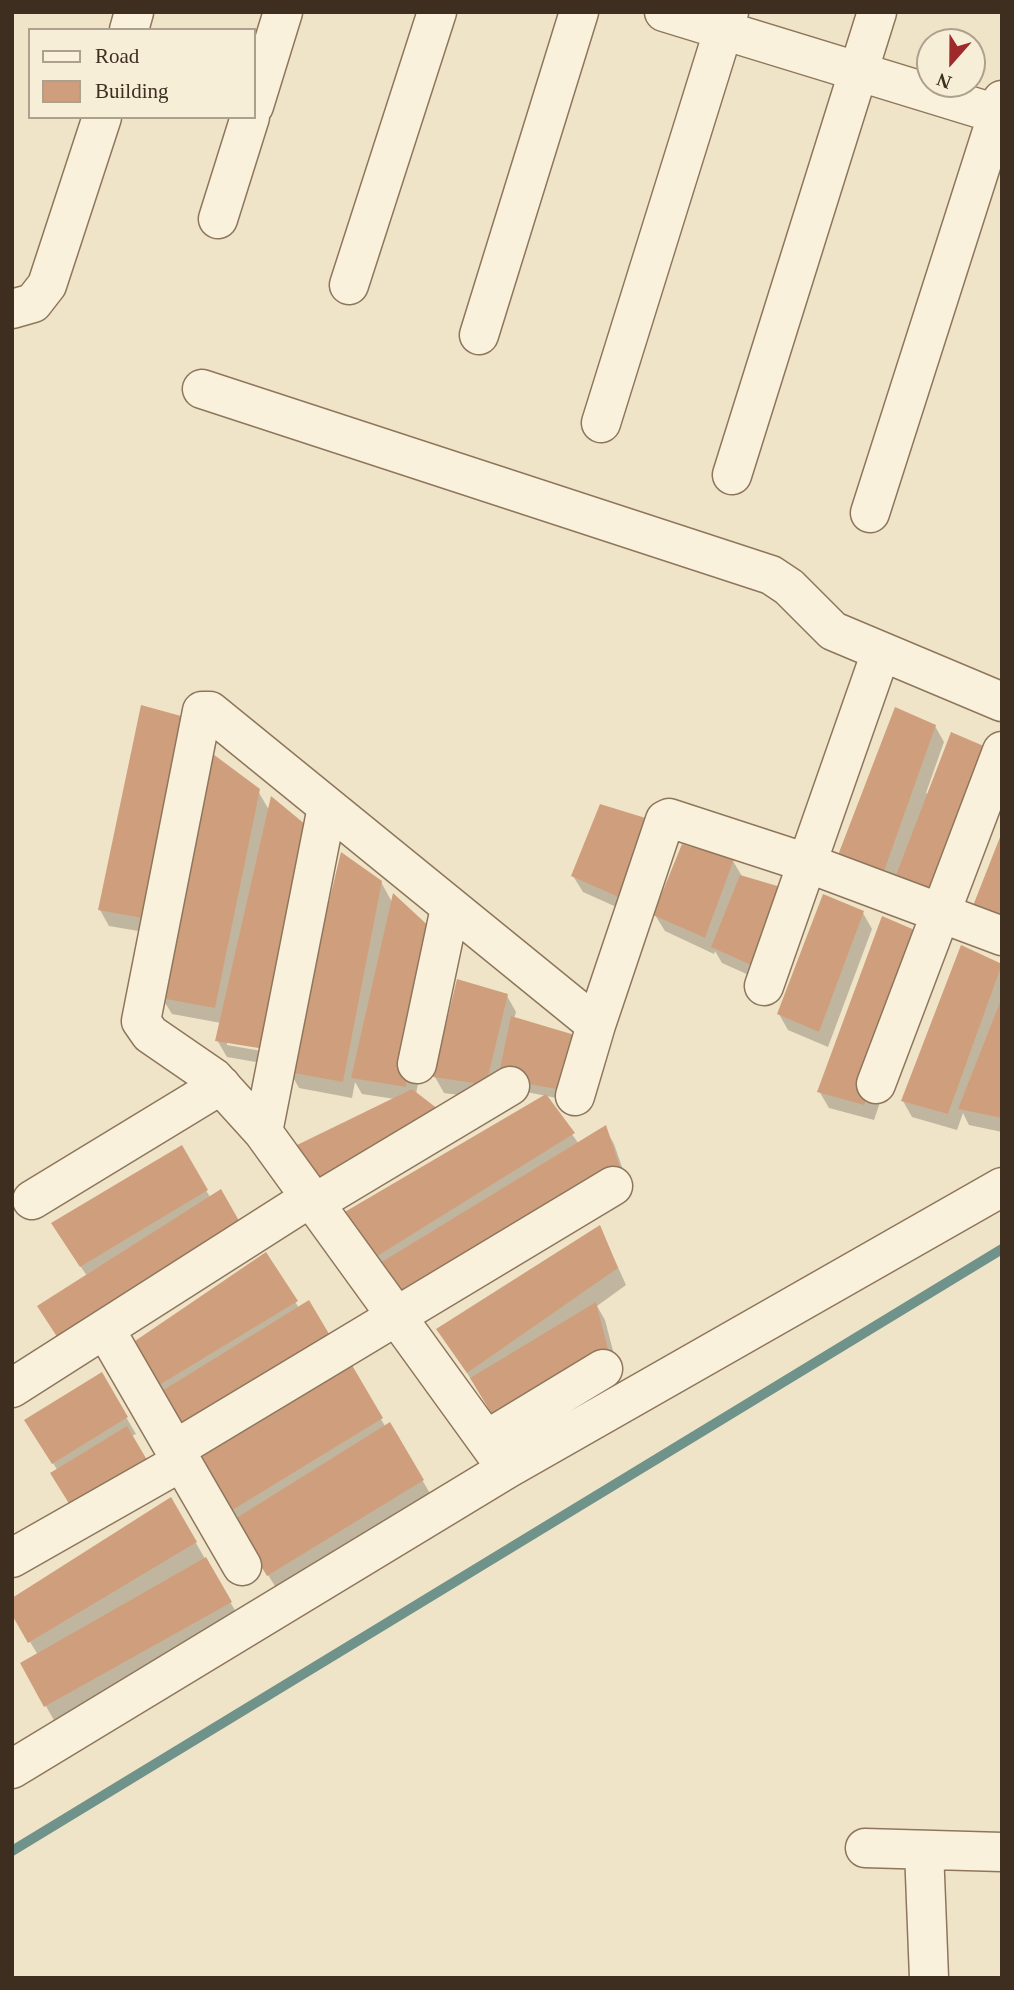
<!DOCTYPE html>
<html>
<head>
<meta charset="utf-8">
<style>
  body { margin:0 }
  #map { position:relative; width:1014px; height:1990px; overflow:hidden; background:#f0e4c8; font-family:"Times New Roman",serif }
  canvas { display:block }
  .frame { position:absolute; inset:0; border:14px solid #3d2e20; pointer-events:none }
  .legend { position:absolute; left:28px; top:28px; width:228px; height:91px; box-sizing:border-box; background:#f7eed8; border:2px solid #ada18e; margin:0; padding:9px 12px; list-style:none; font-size:21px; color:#3d2e20 }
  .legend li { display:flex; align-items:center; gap:14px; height:35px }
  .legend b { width:35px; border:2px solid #ada18e }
  .north { position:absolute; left:916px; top:28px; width:70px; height:70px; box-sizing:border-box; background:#f7eed8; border:2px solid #ada18e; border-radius:50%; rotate:201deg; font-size:19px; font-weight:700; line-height:28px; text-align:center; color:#3d2e20 }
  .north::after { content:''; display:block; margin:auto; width:24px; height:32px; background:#9e2a2b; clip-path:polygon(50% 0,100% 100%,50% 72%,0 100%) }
</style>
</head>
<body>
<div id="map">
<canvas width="1014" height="1990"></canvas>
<div class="frame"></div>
<ul class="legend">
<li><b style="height:9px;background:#faf1dc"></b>Road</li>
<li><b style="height:19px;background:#cf9f7d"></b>Building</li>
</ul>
<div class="north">N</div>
</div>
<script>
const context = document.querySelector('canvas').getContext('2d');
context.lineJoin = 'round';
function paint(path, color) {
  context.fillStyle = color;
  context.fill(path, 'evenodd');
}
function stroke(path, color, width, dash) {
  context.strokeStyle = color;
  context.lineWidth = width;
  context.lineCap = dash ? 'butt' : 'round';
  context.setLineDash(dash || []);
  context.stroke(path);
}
paint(new Path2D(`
  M142,707L162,935L109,926L100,910Z
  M935,726L944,742L926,793L929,794L948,917L846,879Z
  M214,757L258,791L269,810L272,799L311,832L320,848L279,1066L227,1057L217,1040L221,1023L172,1014L162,998ZM227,1041L280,1050L279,1054L227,1045Z
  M601,807L632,914L583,892L573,876Z
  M733,861L743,878L771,985L722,963L715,951L714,954L665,931L655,915Z
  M381,882L392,902L443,949L416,1094L395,1099L362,1094L355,1082L352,1098L299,1088L290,1072Z
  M863,913L872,929L828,1047L788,1030L779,1014Z
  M932,952L874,1120L829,1108L819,1091Z
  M1001,964L1002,1132L969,1125L963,1113L957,1130L912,1117L903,1101Z
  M507,996L516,1012L514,1019L572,1101L506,1088L495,1100L444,1093L435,1077Z
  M545,1097L579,1144L605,1128L614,1144L630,1190L417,1316L345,1214Z
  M181,1148L210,1197L87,1276L63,1240Z
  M600,1227L626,1285L597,1306L605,1320L619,1374L477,1388L438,1330Z
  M265,1254L299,1308L189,1455L158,1386Z
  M348,1362L385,1426L390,1424L432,1497L278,1591L195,1458Z
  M101,1375L136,1434L58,1471L36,1436Z
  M171,1500L240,1619L55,1722L22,1664L38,1655L12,1612Z`), '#0003');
stroke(new Path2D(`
  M12,1851L1002,1249`), '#6f938a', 10);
paint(new Path2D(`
  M141,705L192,719L153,920L98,910Z
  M895,707L936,725L882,877L835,863Z
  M951,732L993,750L938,901L891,888Z
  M213,754L260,789L215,1008L160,998Z
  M271,796L312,830L271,1050L215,1041Z
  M600,804L652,820L623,899L571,876Z
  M1002,832V925L969,916Z
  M682,844L734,859L705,938L653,915Z
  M341,852L382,881L343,1082L288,1072Z
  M740,875L791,890L762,970L711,947Z
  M393,893L434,931L406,1087L351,1078Z
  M823,894L864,911L819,1032L777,1014Z
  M882,916L924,934L864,1105L817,1092Z
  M961,945L1002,964L948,1114L901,1101Z
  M457,979L508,994L486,1085L433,1077Z
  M1002,997V1118L958,1109Z
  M511,1016L578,1036L566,1091L498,1078Z
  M412,1089L447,1116L321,1191L293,1147Z
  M546,1094L575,1133L371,1260L343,1213Z
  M606,1125L622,1173L407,1301L380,1263Z
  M182,1145L208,1190L80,1267L51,1223Z
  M221,1189L246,1233L65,1349L37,1306Z
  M600,1225L618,1268L467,1373L436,1329Z
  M266,1252L298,1301L156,1387L135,1341Z
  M309,1300L335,1344L179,1440L157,1394Z
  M596,1302L610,1357L499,1426L470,1378Z
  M349,1360L383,1418L226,1514L192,1458Z
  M102,1372L128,1417L52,1464L24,1420Z
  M390,1422L424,1480L267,1576L233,1520Z
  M127,1426L153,1470L78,1518L50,1473Z
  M171,1497L197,1542L28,1643L12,1615V1598Z
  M206,1557L232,1602L44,1707L20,1663Z`), '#cf9f7d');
const minor = new Path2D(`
  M664,12L997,114
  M129,30L134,12
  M254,106L283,12
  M218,219L250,117
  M349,285L437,12
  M12,309L33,303L47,285L102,117
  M479,335L579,12
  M202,389L771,575L789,587L833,631L1002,702
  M601,423L729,12
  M732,475L877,12
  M870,513L1002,100
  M764,986L881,652
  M417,1064L450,908
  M876,1084L1002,751
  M575,1096L596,1025L665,820L669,818L807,863L1002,936
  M263,1132L327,807
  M32,1200L221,1085
  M313,1204L510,1086
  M105,1329L242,1566
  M12,1388L310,1198
  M486,1440L603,1369
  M174,1450L613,1186
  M507,1469L263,1132L214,1078L150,1034L141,1021L202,711H210L596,1025
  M12,1558L181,1462
  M12,1769L507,1469L1002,1187
  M865,1848L1002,1852
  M924,1850L929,1978`);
stroke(minor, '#8d765c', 41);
stroke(minor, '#faf1dc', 38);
</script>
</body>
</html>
